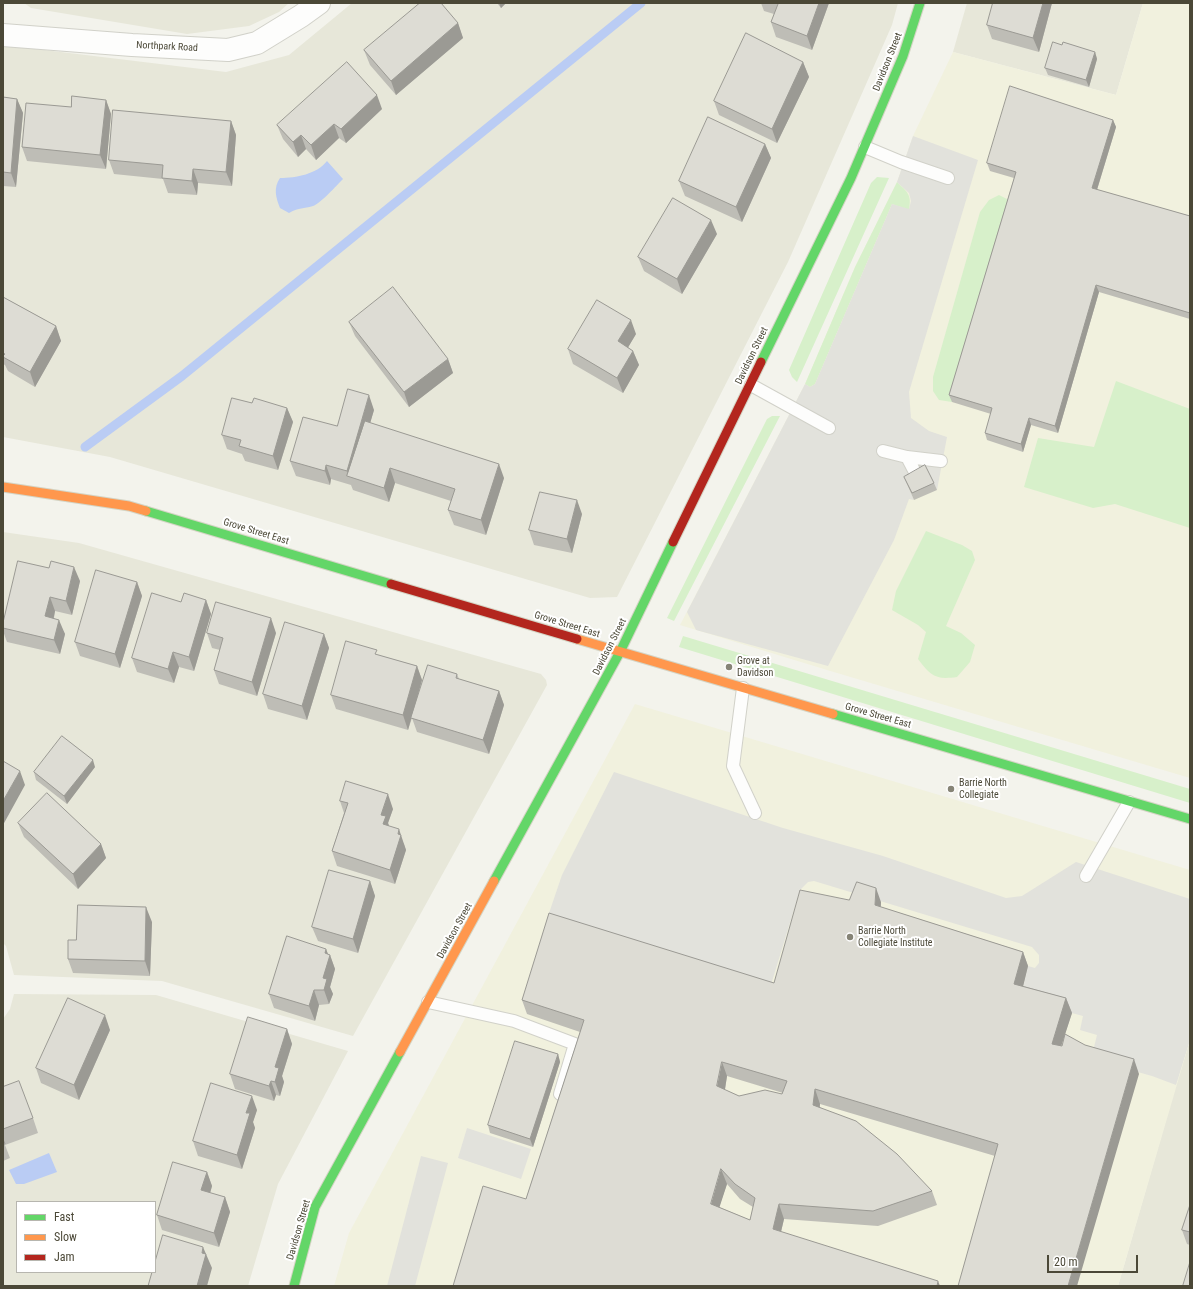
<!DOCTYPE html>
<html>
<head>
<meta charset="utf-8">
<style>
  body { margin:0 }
  #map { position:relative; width:1193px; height:1289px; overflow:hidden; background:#f3f3ec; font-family:"Roboto Condensed",sans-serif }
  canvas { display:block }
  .frame { position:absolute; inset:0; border:4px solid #4b4837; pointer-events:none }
  .legend { position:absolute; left:16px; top:1201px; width:140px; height:72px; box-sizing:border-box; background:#fff; border:1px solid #b7b6af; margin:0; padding:5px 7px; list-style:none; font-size:12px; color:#4b4837 }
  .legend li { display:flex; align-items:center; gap:8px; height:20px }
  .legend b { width:20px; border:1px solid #b7b6af }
  .scale { position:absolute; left:1047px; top:1255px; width:91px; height:18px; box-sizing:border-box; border:2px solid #4b4837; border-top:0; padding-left:5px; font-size:12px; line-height:14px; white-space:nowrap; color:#4b4837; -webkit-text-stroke:3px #fff; paint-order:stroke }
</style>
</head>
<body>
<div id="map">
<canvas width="1193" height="1289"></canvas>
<div class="frame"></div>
<ul class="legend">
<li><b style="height:5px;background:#63d668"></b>Fast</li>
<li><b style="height:5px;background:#ff974d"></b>Slow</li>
<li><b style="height:5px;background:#b3261e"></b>Jam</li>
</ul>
<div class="scale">20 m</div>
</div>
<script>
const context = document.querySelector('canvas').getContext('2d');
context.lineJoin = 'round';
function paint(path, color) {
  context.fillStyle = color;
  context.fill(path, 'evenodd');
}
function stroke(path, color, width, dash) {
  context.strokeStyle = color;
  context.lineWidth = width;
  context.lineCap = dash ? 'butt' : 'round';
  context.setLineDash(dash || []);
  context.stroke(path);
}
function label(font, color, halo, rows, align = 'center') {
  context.font = font + ' "Roboto Condensed",sans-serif';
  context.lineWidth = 4;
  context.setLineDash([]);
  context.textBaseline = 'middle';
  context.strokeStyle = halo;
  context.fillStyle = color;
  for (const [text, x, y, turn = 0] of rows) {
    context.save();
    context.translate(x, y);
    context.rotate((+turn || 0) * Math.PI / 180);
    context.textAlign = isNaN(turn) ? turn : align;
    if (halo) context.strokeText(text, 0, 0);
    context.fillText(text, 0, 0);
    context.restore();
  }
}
paint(new Path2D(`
  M24,3H289L279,12L249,26L187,34L31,8Z
  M352,3H898L892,25L788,262L617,597L590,598L110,457L3,437V45L226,72L289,55Z
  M967,3H1143L1116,95L953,52Z
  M3,532L79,543L541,674L546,680L547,685L353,1036L162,981L14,975L6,946L3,943Z
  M14,994L156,995L348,1051L278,1184L248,1286H3V1019L10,1009ZM17,1202H155V1272H17Z
  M1190,1040V1286H1118L1176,1085Z`), '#e7e7d9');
paint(new Path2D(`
  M1143,3H1190V778L827,670L680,625L805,384L855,267L897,182L913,136L953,52L1116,95Z
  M635,704L1190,870V1040L1118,1286H334L349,1233Z`), '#f1f1de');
paint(new Path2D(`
  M877,177L889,178L797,382L792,377L789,370L871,183Z
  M897,182C907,192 912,194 909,210L892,204L815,384L810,387L805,384L855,267Z
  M999,195L1013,202L952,402L939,400L933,391V377L980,212L989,200Z
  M1116,381L1190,409V528L1115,504L1093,508L1024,487L1038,438L1094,447Z
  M772,416H780L674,621L667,618L767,419Z
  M926,531L962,545L972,551L975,560L946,626L961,633L975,645L970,662L957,677C935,680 931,676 918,659L926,632L918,625L892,610L896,591Z
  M683,636L1190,789V803L679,647Z`), '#d7f0ca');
paint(new Path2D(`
  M913,136L978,160L909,392L911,418L929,431L947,437L937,490L928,473L907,484L914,500L909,499L894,540L828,666L696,630L687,612L805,384L810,387L815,384L892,204L909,209L911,201L909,193L897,182Z
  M614,772L783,828L883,856L1006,898L1022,896L1076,862L1190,899V1040L1176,1085L1152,1076L1091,1059L1097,1035L1080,1030L1083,1016L1020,999L1028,966L1035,968L1039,963V955L1032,947L814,881L808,882L800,890L770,988L547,919L562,875Z
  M467,1128L531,1149L521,1179L458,1158Z
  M421,1156L448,1163L415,1286H387Z`), '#e2e2dc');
paint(new Path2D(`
  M327,161L343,179C337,185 320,204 313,206C303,209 300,207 289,213L280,208C276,198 273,188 280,178C296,178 317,174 327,161Z
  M49,1153L57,1172L24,1184H16L9,1170Z`), '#baccf4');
stroke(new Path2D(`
  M85,447L182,376L641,3`), '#baccf4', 9);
const lane = new Path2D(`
  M865,147L901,162L948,178
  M751,385L829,428
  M883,451L907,457L941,461
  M907,457L918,478
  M743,688L733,766L755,813
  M1086,876L1129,802
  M428,1002L514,1021L575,1044L560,1094`);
const street = new Path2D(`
  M3,35L132,45L228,50L257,43L301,16L319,3`);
const fast = new Path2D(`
  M761,362L851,178L903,56L920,3
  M146,511L391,584
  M833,714L1190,819
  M494,881L620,652L673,542
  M294,1286L315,1207L400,1052`);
const slow = new Path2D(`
  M3,487L129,506L146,511
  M577,639L833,714
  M400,1052L494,881`);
const jam = new Path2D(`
  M673,542L761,362
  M391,584L577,639`);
stroke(lane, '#d1d1c9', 14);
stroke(street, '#d1d1c9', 24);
stroke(fast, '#d4d4c4', 11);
stroke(slow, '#d4d4c4', 11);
stroke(jam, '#d4d4c4', 11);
stroke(lane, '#fdfdfc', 12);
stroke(street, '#fdfdfc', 22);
stroke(fast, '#63d668', 9);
stroke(slow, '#ff974d', 9);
stroke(jam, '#b3261e', 9);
paint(new Path2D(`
  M497,3H506L501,8Z
  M761,3H829L812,50L776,37L771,22L774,14L764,11Z
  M1052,3L1039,52L992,39L987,25Z
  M458,23L463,38L396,95L370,65L364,50Z
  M1062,45L1095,52L1097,59L1089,87L1048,75L1045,68Z
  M803,62L809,77L777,143L719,115L714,101Z
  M3,97L17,99L23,113L16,187L3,186Z
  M106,100L111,114L106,169L27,161L22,147L71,107Z
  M382,109L346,143L339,138L316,160L306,149L298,157L283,139L277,125Z
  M1113,120L1116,127L1097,190L1190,216V319L1099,292L1058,433L1031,425L1023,452L987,440L985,433L991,414L952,402L949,395L1014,178L990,171L987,163Z
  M231,121L236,135L232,186L198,183L197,195L168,193L163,179L114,174L109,160Z
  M765,144L771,158L742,222L685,196L679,181Z
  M717,234L682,294L644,271L638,257Z
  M3,297L56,326L61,341L35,387L8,371L5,365L3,364Z
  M349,322L448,359L453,373L409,407L355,336Z
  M636,334L628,347L633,351L639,365L623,393L573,364L568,349Z
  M252,403L287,408L293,422L278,470L245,461L242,454L227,449L222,435Z
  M374,410L370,423L504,478L486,535L454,525L448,510L451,501L395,483L389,502L353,490L351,485L331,479L330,485L296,476L290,461L337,426Z
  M904,477L934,483L937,490L914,500L907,484Z
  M582,514L572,553L534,545L529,530Z
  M80,581L72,615L55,611L54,618L65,634L60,654L7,642L3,631V623Z
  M137,582L142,596L120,668L80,656L75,642Z
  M206,600L211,614L194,671L179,667L174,683L137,672L132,658L181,602Z
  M207,633H276L257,696L219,684L214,670L220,650L212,648Z
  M324,634L329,648L307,720L268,709L263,694Z
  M378,655L417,666L422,680L415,706L457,674L459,679L499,691L504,705L489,754L417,732L412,718L408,730L336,709L331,695Z
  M95,767L67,804L36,780L34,772Z
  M340,801L393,809L388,823L389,826L404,844L406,850L395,884L337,866L332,851L344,813Z
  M18,823L101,844L106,858L78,889L24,837Z
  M370,881L375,896L358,953L318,941L312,927Z
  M849,900L881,902V907L1023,952L1028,966L1023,986L1066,998L1072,1013L1061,1046L1139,1074L995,1156L820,1104V1107L932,1191L937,1205L878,1226L784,1219L781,1232L526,1199L580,1032L527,1014L522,1000L774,983ZM727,1076L783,1093L782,1094L739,1096L725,1090ZM727,1184L740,1199L753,1207L750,1220L719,1207Z
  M152,922L150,976L73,973L68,959L76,940Z
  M326,949L328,954L330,955L335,969L330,987L333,994L329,1004L319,1005L315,1021L274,1008L269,994Z
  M287,1029L292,1044L282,1076L284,1082L280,1096L276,1095L274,1101L235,1089L230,1074Z
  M110,1030L79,1100L41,1083L36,1068Z
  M558,1054L560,1062L533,1147L490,1133L488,1125Z
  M3,1087L33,1118L38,1133L5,1145L10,1158L3,1161Z
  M257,1110L253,1122L255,1128L242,1169L198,1156L193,1141Z
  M207,1172L212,1186L210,1193L225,1197L230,1212L219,1247L162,1230L157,1215Z
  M1190,1205V1245L1187,1244L1182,1230Z`), '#bebdb6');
paint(new Path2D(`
  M499,3H506L501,8Z
  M819,3H829L812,50L807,36Z
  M1043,3H1052L1039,52L1033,38Z
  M458,23L463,38L396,95L391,81Z
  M1095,52L1097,59L1089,87L1086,80Z
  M803,62L809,77L777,143L772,129Z
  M377,95L382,109L346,143L341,129Z
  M17,99L23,113L16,187L11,173Z
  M106,100L111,114L106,169L100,155Z
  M1113,120L1116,127L1095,196L1092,188Z
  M231,121L236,135L232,186L226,172Z
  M334,124L339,138L316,160L311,145Z
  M301,135L306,149L298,157L293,142Z
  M765,144L771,158L742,222L736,207Z
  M193,169L198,183L197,195L192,181Z
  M711,220L717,234L682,294L677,279Z
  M1096,285L1099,292L1058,433L1055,426Z
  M631,320L636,334L623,356L618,341Z
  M56,326L61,341L35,387L30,372Z
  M633,351L639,365L623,393L617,378Z
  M448,359L453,373L409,407L404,392Z
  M369,395L374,410L354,478L349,476L347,471Z
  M287,408L293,422L278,470L273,456Z
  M1029,418L1031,425L1023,452L1021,444Z
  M499,464L504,478L486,535L481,520Z
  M326,465L331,479L330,485L325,471Z
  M390,468L395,483L389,502L384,488Z
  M577,500L582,514L572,553L567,539Z
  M74,567L80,581L72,615L66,601Z
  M137,582L142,596L120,668L115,654Z
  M50,597L55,611L51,631L45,616Z
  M206,600L211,614L194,671L189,657Z
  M271,618L276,633L257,696L252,682Z
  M59,620L65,634L60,654L54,640Z
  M324,634L329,648L307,720L302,706Z
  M173,652L179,667L174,683L168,669Z
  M417,666L422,680L408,730L403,715Z
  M499,691L504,705L489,754L483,740Z
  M93,760L95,767L67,804L64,796Z
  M20,771L25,785L3,825V801Z
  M388,794L393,809L388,823L391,831L383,824L381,815Z
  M399,829L406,850L395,884L390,870Z
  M101,844L106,858L78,889L73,874Z
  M370,881L375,896L358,953L353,939Z
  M876,888L881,902L880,919L875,905Z
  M146,907L152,922L150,976L145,961Z
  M326,949L329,957L330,955L335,969L330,987L333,994L329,1004L324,990L323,978L325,953Z
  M1023,952L1028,966L1020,999L1014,984Z
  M314,990L319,1005L315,1021L309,1006Z
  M1066,998L1072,1013L1057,1059L1052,1044Z
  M105,1015L110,1030L79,1100L74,1085Z
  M287,1029L292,1044L282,1076L284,1082L280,1096L275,1082V1067Z
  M558,1054L560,1062L533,1147L530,1139Z
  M1134,1059L1139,1074L1077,1286H1068Z
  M722,1062L727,1076L723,1101L717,1086Z
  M271,1081L276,1095L274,1101L269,1086Z
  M815,1089L820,1104L818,1119L813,1105Z
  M252,1096L257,1110L253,1122L255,1128L242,1169L237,1155L246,1113Z
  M721,1169L727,1184L716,1218L711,1204Z
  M207,1172L212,1186L207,1204L201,1190Z
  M225,1197L230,1212L219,1247L214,1233Z
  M779,1204L784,1219L778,1244L773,1229Z
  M203,1247L212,1268L207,1286H197L202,1253Z
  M938,1281L940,1286H937Z`), '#9b9a94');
const building = new Path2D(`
  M420,3H441L458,23L391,81L364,50Z
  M776,3H819L807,36L771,22L778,4Z
  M993,3H1043L1033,38L987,25Z
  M746,33L803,62L772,129L714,101Z
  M1053,42L1062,45L1063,42L1095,52L1086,80L1045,68Z
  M347,62L377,95L341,129L334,124L311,145L301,135L293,142L277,125Z
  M1010,86L1113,120L1092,188L1190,216V313L1096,285L1055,426L1029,418L1021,444L985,433L992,408L949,395L1016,172L987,163Z
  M72,96L106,100L100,155L22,147L26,103L71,107Z
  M3,97L17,99L11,173L3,172Z
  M113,110L231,121L226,172L193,169L192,181L162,178L163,165L109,160Z
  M708,117L765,144L736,207L679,181Z
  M673,198L711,220L677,279L638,257Z
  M393,287L448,359L404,392L349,322Z
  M3,297L56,326L30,372L3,357V356L5,354L3,353Z
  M597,300L631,320L618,341L633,351L617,378L568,349Z
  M348,389L369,395L347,471L326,465L325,471L290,461L303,417L337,426Z
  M232,398L252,403L254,398L287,408L273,456L239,446L241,440L222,435Z
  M365,421L499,464L481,520L448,510L455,489L390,468L384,488L347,476Z
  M925,465L934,483L912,493L904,477Z
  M540,492L577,500L567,539L529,530Z
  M18,561L49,568L51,561L74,567L66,601L50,597L45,616L59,620L54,640L3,628V623Z
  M96,570L137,582L115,654L75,642Z
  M152,593L181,602L184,593L206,600L189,657L173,652L168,669L132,658Z
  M216,602L271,618L252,682L214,670L223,638L207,633Z
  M285,622L324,634L302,706L263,694Z
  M346,641L377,650L375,654L417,666L403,715L331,695Z
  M428,665L457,674L456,678L499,691L483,740L411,718Z
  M62,736L93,760L64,796L34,772Z
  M3,761L20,771L3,801Z
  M346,781L388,794L381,815L386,816L383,824L399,829L398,834L401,835L390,870L332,851L348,803L340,801Z
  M47,793L101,844L73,874L18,823Z
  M329,870L370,881L353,939L312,927Z
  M857,882L876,888L875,905L1023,952L1014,984L1066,998L1052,1044L1062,1046L1065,1034L1085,1045L1134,1059L1068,1286H958L998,1144L815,1089L813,1105L856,1121L897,1154L932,1191L873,1211L779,1204L773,1229L938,1281L937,1286H453L483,1186L526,1199L584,1020L522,1000L549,913L774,983L800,890L849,900ZM722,1062L787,1081L782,1094L765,1090L739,1096L717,1086ZM721,1169L735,1184L755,1198L750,1220L711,1204Z
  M78,905L146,907L145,961L68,959V940H76Z
  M287,936L326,949L325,953L330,955L323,978L327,979L324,990H314L309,1006L269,994Z
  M68,998L105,1015L74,1085L36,1068Z
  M248,1017L287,1029L275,1067L279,1068L275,1082L271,1081L269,1086L230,1074Z
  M515,1041L558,1054L530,1139L488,1125Z
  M19,1081L33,1118L3,1129V1087Z
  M211,1083L252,1096L246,1113H250L237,1155L193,1141Z
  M3,1139L5,1144H3Z
  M173,1162L207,1172L201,1190L225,1197L214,1233L157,1215Z
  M1190,1205V1232L1182,1230Z
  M163,1235L203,1247L202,1253L206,1254L197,1286H148L152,1272H155V1262Z
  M1190,1262V1286H1183Z`);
paint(building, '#dddcd4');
stroke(building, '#9b9a94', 1);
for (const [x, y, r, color] of [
  [729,667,4,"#868476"],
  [951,789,4,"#868476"],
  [850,937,4,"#868476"]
]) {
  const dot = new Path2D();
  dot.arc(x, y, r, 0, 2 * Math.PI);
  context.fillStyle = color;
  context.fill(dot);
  stroke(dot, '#fff', 1.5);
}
label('10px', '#4b4837', '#fff', [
  ["Northpark Road",167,47,3],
  ["Davidson Street",888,62,-68],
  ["Davidson Street",752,356,-64],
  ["Grove Street East",256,532,17],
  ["Grove Street East",567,625,17],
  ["Davidson Street",610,647,-63],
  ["Grove Street East",878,716,16],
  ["Davidson Street",455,931,-61],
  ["Davidson Street",299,1230,-74]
]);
label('10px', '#4b4837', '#fff', [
  ["Grove at",737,661],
  ["Davidson",737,673],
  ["Barrie North",959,783],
  ["Collegiate",959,795],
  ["Barrie North",858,931],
  ["Collegiate Institute",858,943]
], 'left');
</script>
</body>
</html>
